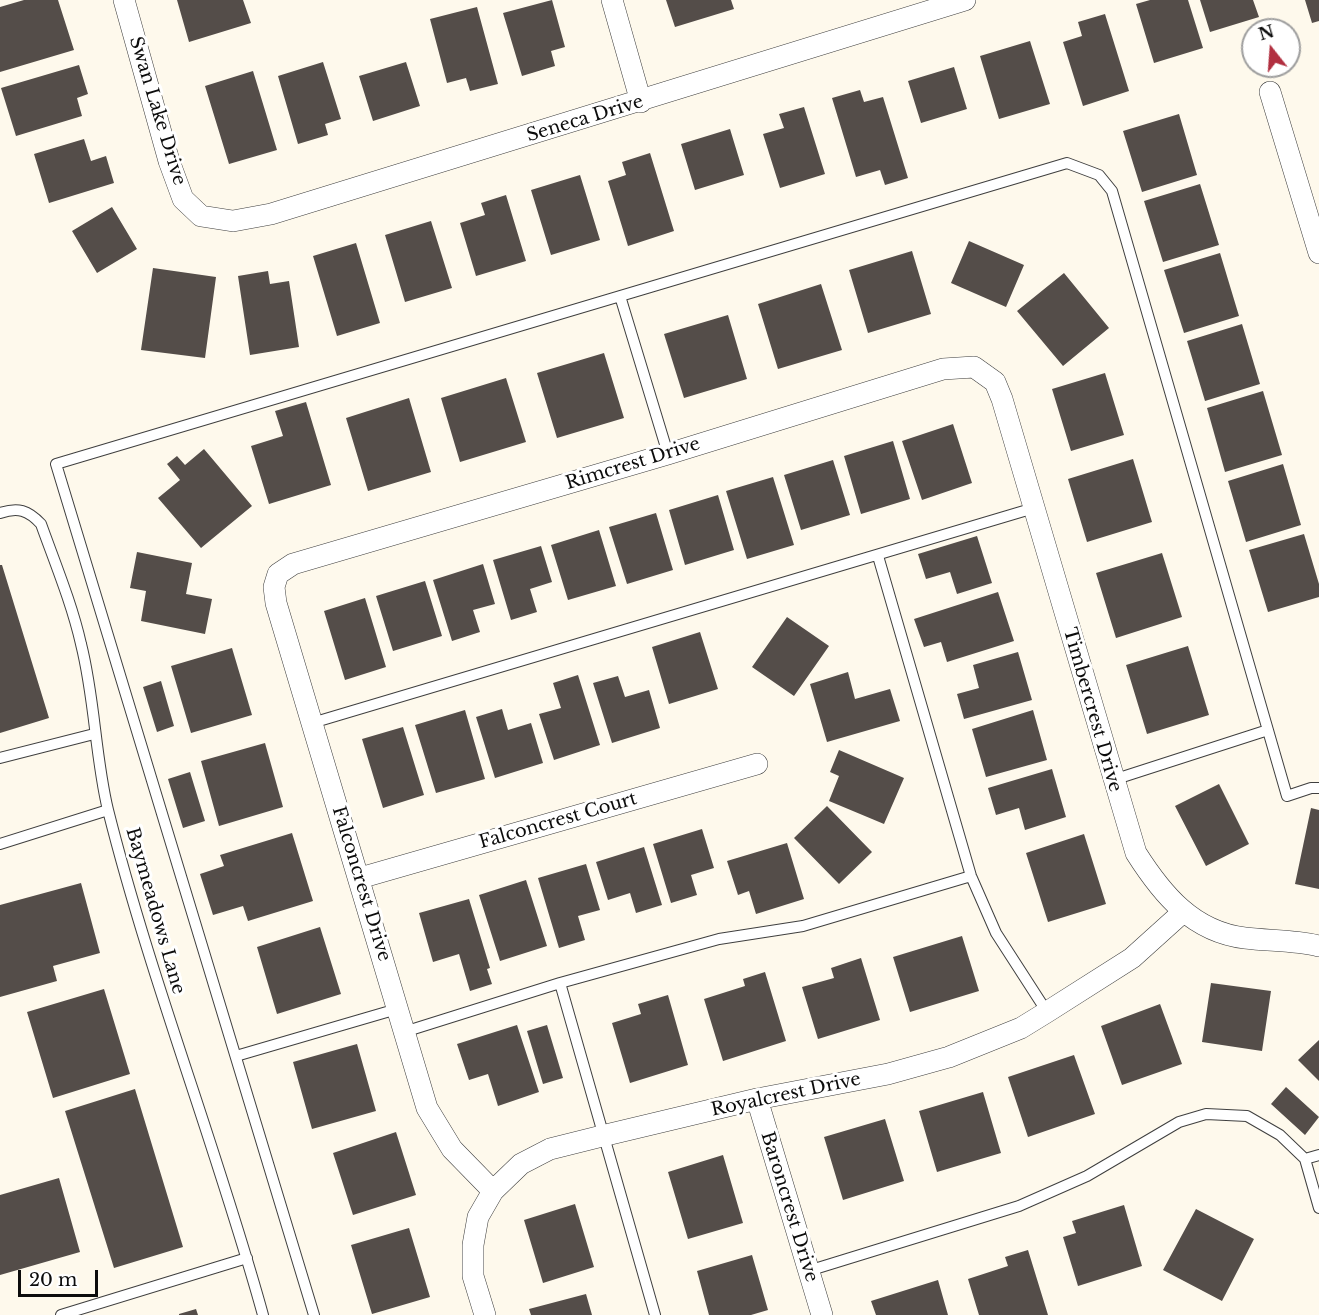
<!DOCTYPE html>
<html>
<head>
<meta charset="utf-8">
<style>
  body { margin:0 }
  #map { position:relative; width:1319px; height:1315px; overflow:hidden; background:#fef9ec; font-family:"Libre Baskerville",serif }
  canvas { display:block }
  .north { position:absolute; left:1241px; top:18px; width:60px; height:60px; box-sizing:border-box; background:#fff; border:2px solid #9e9e9e; border-radius:50%; rotate:343deg; font-size:16px; font-weight:700; line-height:24px; text-align:center; color:#0c0c0c }
  .north::after { content:''; display:block; margin:auto; width:21px; height:27px; background:#b12f3f; clip-path:polygon(50% 0,100% 100%,50% 72%,0 100%) }
  .scale { position:absolute; left:18px; top:1270px; width:80px; height:27px; box-sizing:border-box; border:3px solid #0c0c0c; border-top:0; padding-left:8px; font-size:18px; line-height:21px; white-space:nowrap; color:#0c0c0c; -webkit-text-stroke:4px #fff; paint-order:stroke }
</style>
</head>
<body>
<div id="map">
<canvas width="1319" height="1315"></canvas>
<div class="north">N</div>
<div class="scale">20 m</div>
</div>
<script>
const context = document.querySelector('canvas').getContext('2d');
context.lineJoin = 'round';
function paint(path, color) {
  context.fillStyle = color;
  context.fill(path, 'evenodd');
}
function stroke(path, color, width, dash) {
  context.strokeStyle = color;
  context.lineWidth = width;
  context.lineCap = dash ? 'butt' : 'round';
  context.setLineDash(dash || []);
  context.stroke(path);
}
function label(font, color, halo, rows, align = 'center') {
  context.font = font + ' "Libre Baskerville",serif';
  context.lineWidth = 6;
  context.setLineDash([]);
  context.textBaseline = 'middle';
  context.strokeStyle = halo;
  context.fillStyle = color;
  for (const [text, x, y, turn = 0] of rows) {
    context.save();
    context.translate(x, y);
    context.rotate((+turn || 0) * Math.PI / 180);
    context.textAlign = isNaN(turn) ? turn : align;
    if (halo) context.strokeText(text, 0, 0);
    context.fillText(text, 0, 0);
    context.restore();
  }
}
paint(new Path2D(`
  M24,0H58L74,50L0,72V7Z
  M177,0H243L251,23L189,42Z
  M552,0L565,47L551,51L555,66L522,76L503,13Z
  M666,0H731L734,9L675,27Z
  M1150,0H1188L1203,48L1154,63L1136,4Z
  M1200,0H1253L1259,17L1210,32Z
  M1305,0H1319V21L1312,23Z
  M477,7L498,84L470,91L466,78L447,83L430,19Z
  M1105,14L1129,91L1083,106L1063,42L1082,36L1078,22Z
  M1030,41L1050,104L999,119L980,56Z
  M323,62L341,119L325,124L328,135L298,144L278,76Z
  M406,62L420,106L373,121L359,76Z
  M79,65L88,94L77,98L82,116L16,136L1,88Z
  M954,67L967,109L921,123L908,81Z
  M253,71L277,150L229,164L205,86Z
  M860,90L864,102L883,97L908,178L885,185L880,170L856,177L832,98Z
  M804,107L825,174L780,188L763,134L784,128L779,114Z
  M1179,114L1197,175L1142,192L1123,131Z
  M730,129L744,175L695,190L681,144Z
  M84,139L91,161L106,156L114,183L49,203L34,154Z
  M650,153L674,231L628,246L608,181L626,175L622,162Z
  M580,175L600,240L551,255L531,190Z
  M1200,184L1219,245L1163,262L1144,201Z
  M506,195L526,261L476,276L460,223L485,215L481,203Z
  M112,207L137,249L97,273L72,231Z
  M431,221L452,288L405,302L385,235Z
  M969,241L1024,265L1006,307L951,283Z
  M356,243L380,323L337,336L313,256Z
  M912,251L931,314L868,333L849,270Z
  M1220,253L1239,316L1184,333L1164,270Z
  M153,268L216,277L205,358L141,350Z
  M268,271L270,284L289,281L299,347L250,355L238,276Z
  M1064,273L1109,328L1063,366L1017,311Z
  M821,284L842,350L778,369L758,304Z
  M728,315L747,379L684,398L664,334Z
  M1242,324L1260,384L1205,401L1187,341Z
  M604,353L624,418L557,438L537,373Z
  M1105,373L1124,435L1071,451L1052,389Z
  M506,378L526,442L460,462L441,398Z
  M1263,391L1282,455L1225,472L1207,408Z
  M409,398L431,472L368,491L346,418Z
  M306,402L331,485L269,504L251,446L283,436L275,411Z
  M953,424L972,483L922,500L902,441Z
  M893,441L910,499L861,514L844,456Z
  M204,449L252,506L201,548L158,498L180,480L167,464L177,456L185,465Z
  M1133,459L1152,522L1087,542L1068,479Z
  M833,460L850,515L801,530L784,475Z
  M1283,464L1301,525L1246,542L1228,481Z
  M773,477L794,545L747,559L726,491Z
  M718,495L734,550L685,565L669,510Z
  M656,513L673,570L627,584L609,527Z
  M599,530L616,586L568,600L551,545Z
  M1304,534L1319,584V597L1268,612L1249,550Z
  M977,536L992,583L957,594L950,572L926,579L918,554Z
  M541,546L552,582L530,589L537,612L511,620L493,560Z
  M137,552L192,563L186,594L212,599L205,634L141,621L146,591L130,588Z
  M1162,553L1182,617L1116,638L1096,573Z
  M483,564L495,604L473,610L480,632L452,641L433,580Z
  M0,565H2L49,718L0,733Z
  M425,581L442,636L393,651L376,596Z
  M998,592L1014,641L947,662L941,642L924,647L914,619Z
  M365,598L386,667L345,680L324,611Z
  M787,617L829,646L794,696L752,667Z
  M700,632L718,689L669,704L652,647Z
  M1188,646L1209,715L1147,734L1126,665Z
  M232,648L252,715L191,733L171,666Z
  M1018,652L1032,700L964,719L957,694L979,688L973,665Z
  M848,672L855,699L890,689L900,721L827,742L810,684Z
  M578,675L600,745L554,760L539,714L561,708L553,683Z
  M618,676L625,697L649,690L660,728L612,743L593,683Z
  M161,681L174,726L157,732L143,687Z
  M502,709L508,730L531,723L543,763L495,778L476,717Z
  M465,710L485,779L436,793L415,725Z
  M1033,710L1047,760L986,777L972,729Z
  M403,727L424,795L383,808L362,739Z
  M265,743L283,807L219,826L201,761Z
  M839,750L904,778L884,824L829,801L839,776L830,772Z
  M1052,769L1066,817L1025,830L1019,808L996,815L988,788Z
  M190,772L205,821L183,828L168,779Z
  M1219,784L1249,844L1206,866L1175,806Z
  M827,806L872,852L839,884L794,838Z
  M1311,808L1319,810V889L1295,884Z
  M702,829L714,868L691,875L697,895L671,903L653,844Z
  M292,833L313,901L248,921L243,906L213,915L200,874L224,866L220,855Z
  M1084,834L1106,904L1048,922L1026,853Z
  M787,843L804,899L756,914L749,891L738,895L727,861Z
  M644,847L662,905L636,913L630,893L608,900L596,862Z
  M586,864L600,910L578,916L585,940L559,948L538,878Z
  M526,880L547,946L500,961L479,895Z
  M81,883L100,953L53,966L57,981L0,997V905Z
  M469,899L490,968L487,969L492,984L470,991L459,954L433,962L419,913Z
  M320,927L341,994L277,1014L257,947Z
  M962,936L979,991L910,1012L893,957Z
  M861,958L880,1020L818,1039L802,987L834,978L831,968Z
  M765,972L786,1041L723,1061L704,999L745,986L743,979Z
  M1211,983L1271,991L1262,1051L1202,1042Z
  M104,989L130,1074L53,1098L27,1012Z
  M668,995L688,1065L630,1083L612,1023L641,1014L638,1004Z
  M1160,1004L1182,1064L1122,1085L1101,1026Z
  M517,1025L539,1092L498,1106L488,1074L469,1080L457,1044Z
  M547,1025L563,1078L543,1084L527,1031Z
  M1319,1040V1081L1298,1060Z
  M357,1044L376,1111L312,1129L293,1062Z
  M1074,1055L1095,1114L1028,1137L1008,1077Z
  M1286,1087L1319,1117L1305,1135L1271,1104Z
  M135,1089L183,1247L114,1268L65,1111Z
  M983,1092L1001,1153L937,1172L919,1111Z
  M885,1119L904,1181L843,1200L824,1137Z
  M396,1132L416,1195L353,1215L333,1153Z
  M723,1155L743,1223L688,1239L668,1172Z
  M59,1178L80,1252L0,1275V1195Z
  M575,1204L594,1267L543,1283L524,1220Z
  M1124,1205L1142,1266L1078,1286L1063,1237L1076,1233L1072,1221Z
  M1196,1209L1254,1239L1222,1301L1163,1270Z
  M409,1228L430,1297L372,1314L351,1245Z
  M1028,1250L1048,1315H979L968,1279L1008,1266L1005,1257Z
  M752,1255L768,1310L751,1315H709L697,1271Z
  M938,1280L948,1315H876L871,1301Z
  M586,1294L592,1315H531L529,1309Z
  M196,1309L198,1315H179V1314Z`), '#544d49');
const lane = new Path2D(`
  M620,296L668,454
  M0,513C18,507 28,510 41,524C55,563 72,604 81,644C95,699 95,756 108,810C151,981 216,1145 263,1315
  M878,556L971,876L996,933L1047,1012
  M312,723L1034,508
  M0,758L94,734
  M1113,780L1268,730
  M0,844L108,810
  M560,983L655,1315
  M404,1032L560,983L719,939L803,926L971,876
  M236,1056L397,1009
  M1305,1159L1319,1155
  M808,1271L1019,1206L1087,1176L1179,1122L1206,1114L1247,1116L1280,1135L1305,1159L1319,1208
  M61,1315L247,1258
  M314,1315L56,464L1067,163L1099,175L1112,191L1287,796L1311,788H1319`);
const street = new Path2D(`
  M124,0L169,161L183,199L201,216L233,221L271,214L965,0
  M612,0L641,102
  M1270,92L1319,253
  M360,878L757,764
  M757,1099L822,1315
  M493,1191L452,1149L427,1108L276,603L274,587L278,574L293,564L668,454L943,369L974,367L995,382L1002,399L1136,853C1162,894 1193,932 1245,938C1269,941 1296,940 1319,946
  M485,1315L473,1276V1245L478,1217L493,1191L521,1164L550,1149L602,1136L757,1099L888,1074L949,1057L1021,1028L1047,1012L1132,958L1183,912`);
stroke(lane, '#3f3f3f', 12);
stroke(street, '#3f3f3f', 22);
stroke(lane, '#fff', 10);
stroke(street, '#fff', 21);
label('18px', '#0c0c0c', '#fff', [
  ["Swan Lake Drive",157,111,73],
  ["Seneca Drive",585,119,-17],
  ["Rimcrest Drive",633,464,-17],
  ["Timbercrest Drive",1092,710,74],
  ["Falconcrest Court",558,821,-16],
  ["Falconcrest Drive",361,884,73],
  ["Baymeadows Lane",155,911,74],
  ["Royalcrest Drive",786,1095,-12],
  ["Baroncrest Drive",789,1207,73]
]);
</script>
</body>
</html>
